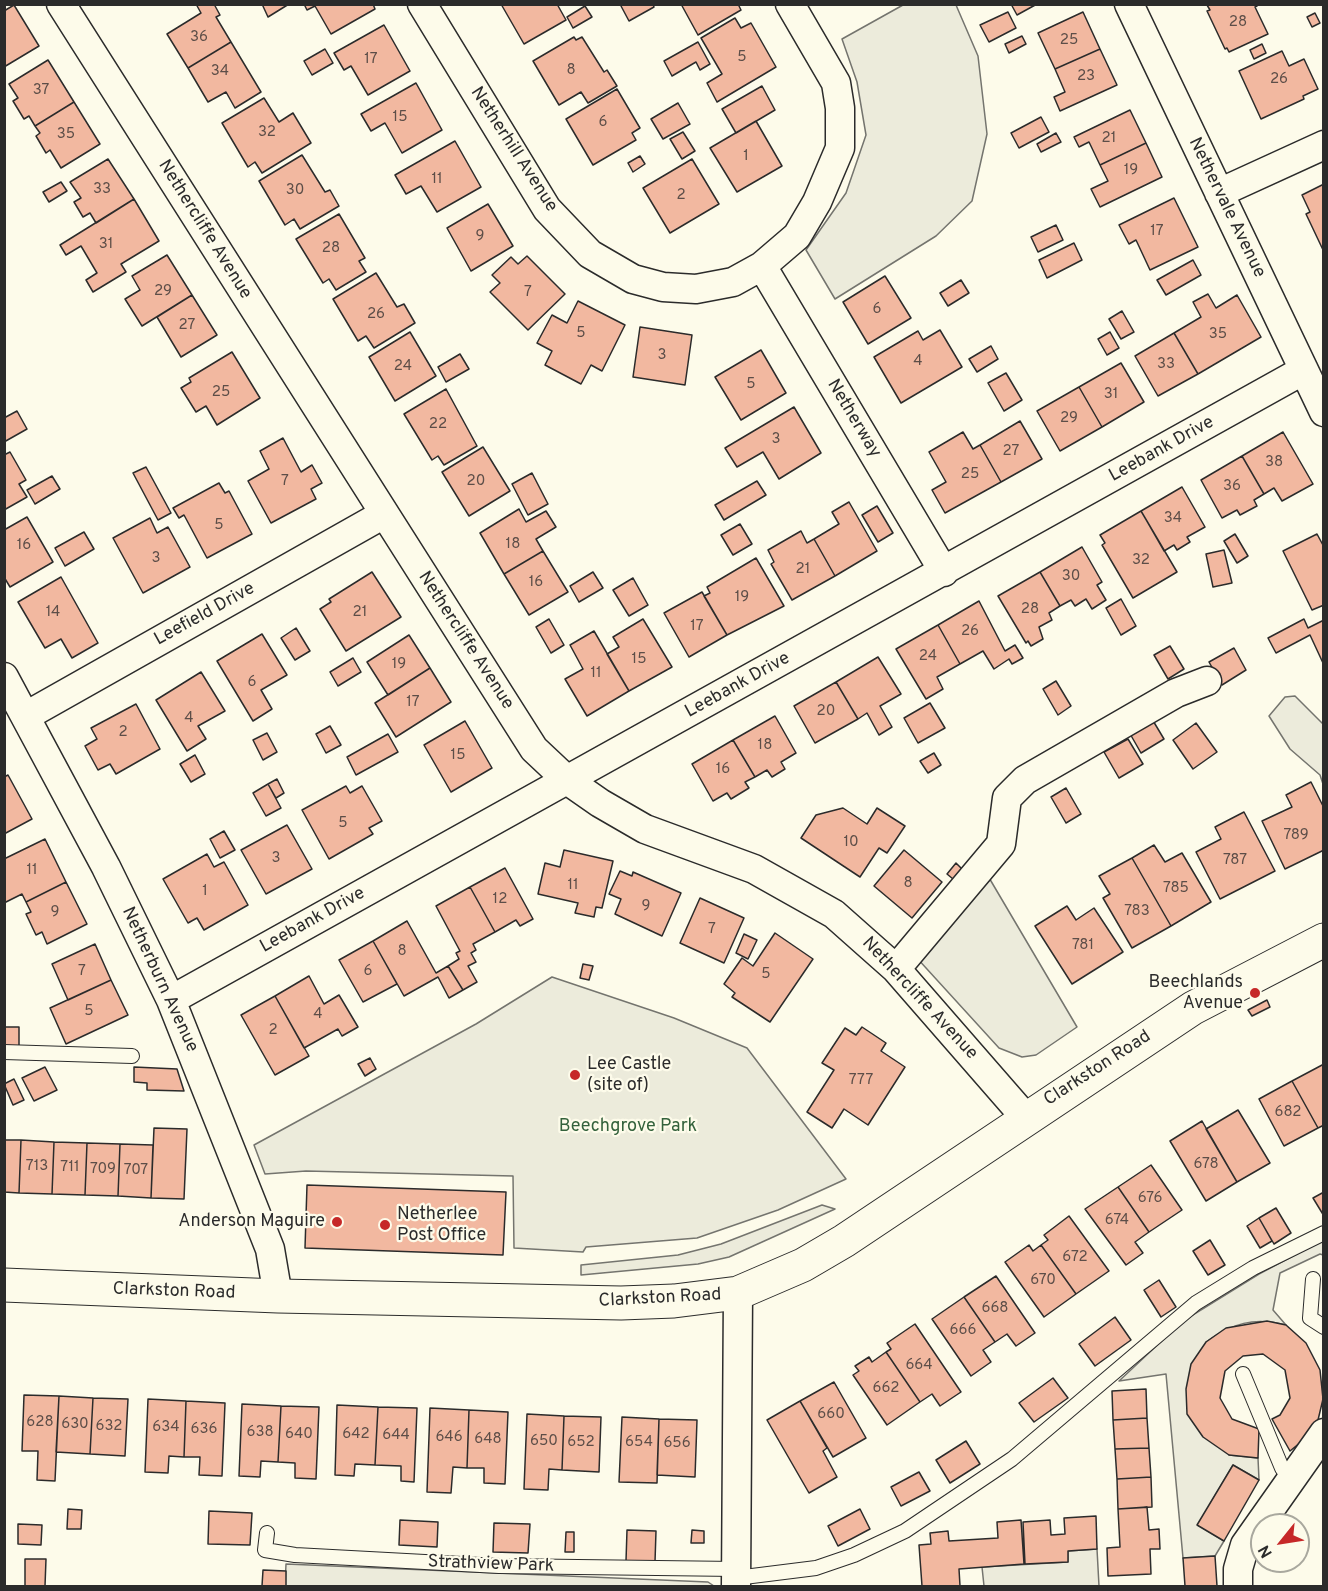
<!DOCTYPE html>
<html>
<head>
<meta charset="utf-8">
<style>
  body { margin:0 }
  #map { position:relative; width:1328px; height:1591px; overflow:hidden; background:#fdfbea; font-family:Overpass,sans-serif }
  canvas { display:block }
  .frame { position:absolute; inset:0; border:6px solid #2b2b2b; pointer-events:none }
  .north { position:absolute; left:1250px; top:1513px; width:60px; height:60px; box-sizing:border-box; background:#fdfbea; border:2px solid #a9a89e; border-radius:50%; rotate:240deg; font-size:16px; font-weight:700; line-height:24px; text-align:center; color:#2b2b2b }
  .north::after { content:''; display:block; margin:auto; width:21px; height:27px; background:#c62828; clip-path:polygon(50% 0,100% 100%,50% 72%,0 100%) }
</style>
</head>
<body>
<div id="map">
<canvas width="1328" height="1591"></canvas>
<div class="frame"></div>
<div class="north">N</div>
</div>
<script>
const context = document.querySelector('canvas').getContext('2d');
context.lineJoin = 'round';
function paint(path, color) {
  context.fillStyle = color;
  context.fill(path, 'evenodd');
}
function stroke(path, color, width, dash) {
  context.strokeStyle = color;
  context.lineWidth = width;
  context.lineCap = dash ? 'butt' : 'round';
  context.setLineDash(dash || []);
  context.stroke(path);
}
function label(font, color, halo, rows, align = 'center') {
  context.font = font + ' Overpass,sans-serif';
  context.lineWidth = 4.5;
  context.setLineDash([]);
  context.textBaseline = 'middle';
  context.strokeStyle = halo;
  context.fillStyle = color;
  for (const [text, x, y, turn = 0] of rows) {
    context.save();
    context.translate(x, y);
    context.rotate((+turn || 0) * Math.PI / 180);
    context.textAlign = isNaN(turn) ? turn : align;
    if (halo) context.strokeText(text, 0, 0);
    context.fillText(text, 0, 0);
    context.restore();
  }
}
const green = new Path2D(`
  M903,5H956L978,56L987,134L972,201L936,236L835,299L806,250L846,193L866,135L857,82L842,39Z
  M1295,696L1323,724V784L1320,775L1290,749L1269,716L1285,697Z
  M988,876L1077,1027L1036,1055L1022,1057L999,1048L916,957Z
  M552,977L674,1018L747,1048L846,1179L778,1210L697,1238L586,1247L583,1252L514,1248L513,1176L306,1171L265,1174L254,1145L476,1024Z
  M822,1205L835,1209L729,1257L698,1264L581,1275V1265L678,1255L721,1244Z
  M1323,1240V1255L1320,1254L1280,1273L1273,1310L1286,1325C1254,1317 1232,1323 1206,1342L1229,1455L1258,1458L1259,1480L1233,1465L1198,1525L1224,1541L1215,1556L1183,1558L1166,1374L1119,1381L1183,1321L1259,1274Z
  M1097,1549L1099,1586H984L982,1567L1068,1562V1551Z
  M286,1564L708,1582L714,1586H285Z`);
paint(green, '#ecebdb');
stroke(green, '#74746e', 1.5);
const building = new Path2D(`
  M196,4H214L220,15L216,17L231,42L188,68L167,34L201,13Z
  M262,4H289L268,17Z
  M304,4H373L375,9L331,34L315,6L307,10Z
  M501,4H557L566,20L524,44Z
  M624,4H653L654,7L629,21L621,6Z
  M681,4H738L741,10L698,35Z
  M1011,4H1037L1017,15Z
  M1260,4L1255,7L1268,34L1229,52L1227,48L1225,49L1207,11L1210,10L1207,5Z
  M14,5L39,46L4,67V11Z
  M585,6L592,17L573,28L567,17Z
  M1008,12L1016,28L989,42L980,25Z
  M1083,12L1100,49L1055,69L1038,33Z
  M1315,13L1320,23L1312,27L1307,17Z
  M735,18L741,28L751,23L776,67L717,102L707,83L722,74L701,38Z
  M384,25L410,71L368,95L351,66L344,70L334,53Z
  M1022,36L1026,44L1009,53L1005,44Z
  M574,37L576,40L582,37L604,72L607,70L617,86L588,103L581,92L559,105L533,61Z
  M231,42L261,92L235,108L226,92L208,102L188,68Z
  M698,42L710,64L700,70L696,62L672,76L664,61Z
  M1262,44L1266,53L1254,59L1250,50Z
  M325,49L333,63L312,75L304,61Z
  M1100,49L1117,85L1060,111L1054,97L1065,92L1055,69Z
  M1282,51L1289,66L1304,59L1318,89L1303,96L1304,99L1261,119L1239,71Z
  M48,60L74,102L35,126L29,116L24,119L13,101L18,98L9,84Z
  M416,83L442,130L402,153L385,123L371,131L361,114Z
  M762,86L775,110L736,133L722,109Z
  M617,89L640,128L632,133L636,140L593,165L566,119Z
  M264,98L279,122L293,113L311,143L262,173L255,162L248,167L222,123Z
  M74,102L100,144L61,168L50,150L46,153L36,136L40,133L35,126Z
  M678,103L690,124L663,139L651,119Z
  M1130,110L1146,143L1100,165L1089,142L1079,147L1074,137Z
  M1041,117L1049,132L1019,148L1011,133Z
  M756,121L782,166L737,192L710,148Z
  M683,132L695,151L682,159L670,139Z
  M1056,133L1061,142L1041,152L1037,144Z
  M455,141L481,187L437,212L421,186L406,194L395,175Z
  M1146,143L1162,177L1100,207L1091,189L1108,181L1100,165Z
  M302,155L325,192L330,190L339,206L300,229L294,219L285,225L259,181Z
  M640,156L645,164L633,172L628,163Z
  M108,159L134,199L96,223L90,213L83,217L74,202L81,198L70,182Z
  M692,159L719,204L670,233L643,188Z
  M61,182L67,191L49,202L43,192Z
  M1324,184V252L1306,214L1310,212L1302,195Z
  M1174,198L1198,247L1150,270L1136,240L1129,244L1119,225Z
  M134,199L159,241L121,264L126,272L93,292L86,280L97,273L81,246L66,255L60,245Z
  M488,204L513,246L471,271L447,228Z
  M339,214L365,258L359,261L366,272L336,290L329,279L323,283L296,239Z
  M1056,225L1063,240L1038,252L1031,237Z
  M1074,243L1082,260L1047,278L1039,260Z
  M167,255L192,295L142,326L125,299L140,290L132,276Z
  M527,256L565,294L528,330L490,292L500,283L492,275L511,257L518,264Z
  M1193,260L1201,275L1166,295L1157,280Z
  M376,273L397,307L404,304L415,323L374,348L366,336L358,341L333,299Z
  M885,276L911,318L868,344L843,302Z
  M961,280L969,293L948,306L940,293Z
  M1208,294L1216,308L1237,295L1261,337L1198,374L1174,333L1201,317L1193,302Z
  M192,295L217,335L181,357L157,317Z
  M578,301L625,325L602,371L591,365L581,384L545,365L552,351L537,343L552,315L567,323Z
  M1122,311L1134,332L1121,339L1109,319Z
  M640,327L692,335L685,385L633,377Z
  M940,330L962,367L901,403L874,357L918,331L923,340Z
  M410,332L436,376L395,401L369,357Z
  M1110,332L1119,348L1107,355L1098,339Z
  M1174,333L1198,374L1158,396L1135,356Z
  M991,346L998,359L977,372L969,359Z
  M761,350L786,393L741,420L715,377Z
  M232,352L260,398L217,425L206,406L196,412L181,388L191,382L189,378Z
  M460,354L469,369L446,382L438,367Z
  M1121,363L1144,402L1102,427L1079,387Z
  M1006,373L1022,400L1004,411L988,383Z
  M1079,387L1102,427L1060,451L1037,411Z
  M446,389L477,446L444,465L438,456L432,460L404,414Z
  M794,407L821,453L779,479L763,452L737,467L725,448Z
  M17,411L27,429L4,442V418Z
  M1020,421L1042,459L1001,482L980,445Z
  M963,432L973,449L980,445L1001,482L945,513L932,490L946,482L929,452Z
  M1283,432L1313,484L1282,501L1274,488L1264,494L1242,456Z
  M283,438L301,472L312,465L322,483L311,489L316,499L271,523L248,481L269,469L260,451Z
  M483,447L510,491L469,516L442,472Z
  M10,452L26,480L19,484L27,497L4,510V455Z
  M1242,456L1264,494L1254,500L1257,506L1240,515L1237,510L1222,518L1201,480Z
  M146,467L171,513L158,520L133,473Z
  M532,473L548,504L528,515L512,484Z
  M52,476L60,489L35,504L27,490Z
  M757,481L766,495L724,520L715,505Z
  M219,483L225,493L229,491L252,534L207,558L184,515L179,518L173,508Z
  M1182,487L1205,527L1187,537L1190,542L1177,550L1174,545L1164,551L1141,511Z
  M849,502L877,551L835,576L814,539L839,524L832,512Z
  M877,506L893,533L878,542L862,515Z
  M519,509L526,522L546,511L556,527L536,539L543,551L504,574L480,533Z
  M1141,511L1177,572L1133,598L1102,545L1105,543L1100,535Z
  M27,517L53,562L10,587L4,577V530Z
  M150,518L157,533L168,527L190,567L143,593L113,538Z
  M740,524L752,544L733,555L721,535Z
  M801,531L807,543L814,539L835,576L792,600L771,564L774,562L768,550Z
  M84,532L94,549L65,566L55,548Z
  M1235,534L1248,556L1237,563L1224,541Z
  M1317,534L1324,547V605L1312,610L1283,551Z
  M1082,547L1102,582L1097,585L1106,600L1092,609L1086,599L1075,606L1071,600L1060,606L1040,572Z
  M1224,550L1232,583L1213,587L1206,554Z
  M543,551L568,592L529,615L504,574Z
  M756,558L784,606L727,635L704,596L710,593L707,587Z
  M372,572L401,617L346,651L320,609L331,602L329,599Z
  M593,572L603,588L579,602L570,586Z
  M1040,572L1060,606L1049,613L1052,620L1039,627L1043,639L1031,646L1028,641L1026,643L998,596Z
  M61,577L98,643L72,658L61,639L45,648L18,602Z
  M633,578L648,605L629,616L613,590Z
  M702,592L727,635L689,657L664,613Z
  M1121,599L1136,626L1121,635L1106,608Z
  M979,601L1005,651L1015,645L1023,658L1012,664L1009,659L994,669L983,651L960,664L938,625Z
  M549,619L564,645L551,653L536,627Z
  M643,619L672,667L629,691L607,654L619,647L613,637Z
  M1304,619L1308,628L1324,620L1323,663L1310,635L1276,653L1268,638Z
  M938,625L960,664L937,677L943,689L926,699L896,649Z
  M296,628L310,651L295,660L281,638Z
  M594,631L629,691L587,716L565,679L583,669L570,645Z
  M262,634L287,675L261,690L272,709L253,721L217,661Z
  M409,635L430,668L388,695L367,662Z
  M1170,646L1184,669L1168,679L1154,655Z
  M1234,648L1246,670L1222,685L1209,662Z
  M878,657L901,694L880,706L892,727L879,735L867,713L858,719L836,682Z
  M353,658L361,672L338,686L330,672Z
  M430,668L451,702L396,737L375,703Z
  M201,672L225,711L198,726L206,739L187,751L156,700Z
  M1056,681L1071,706L1058,715L1043,689Z
  M836,682L858,719L815,743L794,706Z
  M930,703L945,728L918,743L904,718Z
  M136,704L160,749L116,774L110,764L98,770L85,746L97,739L91,728Z
  M775,716L796,753L781,762L785,769L772,777L767,770L755,777L733,740Z
  M1152,719L1164,739L1141,753L1129,732Z
  M465,721L492,768L451,792L424,745Z
  M1196,723L1217,752L1193,769L1173,740Z
  M330,726L341,745L326,753L316,734Z
  M267,733L277,752L263,760L253,740Z
  M388,734L398,752L356,775L347,757Z
  M1128,739L1143,764L1119,778L1104,752Z
  M733,740L755,777L745,782L749,788L731,799L727,793L713,801L692,764Z
  M934,753L941,765L928,773L920,761Z
  M195,755L205,774L191,782L180,764Z
  M8,775L32,819L4,834V777Z
  M277,779L284,793L276,798L268,784Z
  M1311,782L1324,808V850L1285,869L1262,821L1292,807L1286,795Z
  M268,784L281,808L266,816L253,793Z
  M346,786L350,793L362,786L382,821L369,828L373,834L329,859L302,810Z
  M1066,788L1081,814L1066,823L1051,797Z
  M843,808L867,824L877,808L905,826L887,853L879,848L860,877L801,838L816,815Z
  M1244,812L1275,871L1220,899L1196,852L1221,839L1215,827Z
  M287,825L312,869L266,894L241,850Z
  M224,831L235,850L220,858L210,839Z
  M45,839L66,882L26,902L22,894L4,903V859Z
  M1154,845L1165,862L1182,853L1211,902L1171,926L1132,858Z
  M564,850L613,861L602,908L596,907L594,917L575,913L578,903L538,894L545,863L560,867Z
  M904,850L942,882L912,918L874,886Z
  M207,854L214,867L224,862L248,905L204,930L197,918L188,923L163,879Z
  M1132,858L1171,926L1132,948L1103,898L1110,894L1099,876Z
  M956,863L962,869L953,879L947,874Z
  M505,868L533,919L520,926L516,920L495,932L470,887Z
  M620,871L632,876L633,872L681,893L662,936L615,914L621,899L609,894Z
  M66,882L87,924L47,944L42,932L36,935L26,914L31,912L26,902Z
  M470,887L495,932L473,944L476,950L471,953L476,962L468,966L477,982L463,990L448,966L459,959L456,953L460,951L436,906Z
  M700,898L744,918L724,963L680,943Z
  M1067,906L1076,920L1094,908L1123,952L1072,984L1035,926Z
  M407,921L436,973L448,966L463,990L449,998L438,977L404,996L373,941Z
  M775,933L813,959L770,1022L732,997L735,993L724,984L742,958L753,966Z
  M744,934L757,940L748,959L736,953Z
  M373,941L397,984L363,1002L339,960Z
  M95,944L111,980L68,1000L52,964Z
  M583,964L593,966L589,980L580,978Z
  M309,976L324,1004L339,995L358,1027L342,1036L338,1029L304,1048L275,996Z
  M111,980L128,1015L66,1044L50,1008Z
  M275,996L309,1056L275,1075L241,1015Z
  M1267,1000L1270,1007L1252,1016L1248,1010Z
  M4,1027H19V1046H4Z
  M862,1027L886,1043L881,1051L905,1067L868,1125L844,1109L832,1128L807,1112L834,1070L822,1063L845,1028L856,1035Z
  M370,1058L376,1069L365,1076L358,1064Z
  M1324,1064V1125L1318,1128L1292,1081Z
  M45,1067L57,1090L34,1101L22,1078Z
  M134,1067L177,1069L184,1091L147,1090V1083L134,1082Z
  M14,1079L24,1100L13,1105L4,1084Z
  M1292,1081L1318,1128L1284,1146L1259,1099Z
  M1238,1110L1270,1163L1237,1182L1206,1129Z
  M1202,1121L1237,1182L1206,1201L1170,1141Z
  M154,1128L187,1129L184,1199L151,1198Z
  M4,1140H21L19,1193L4,1192Z
  M21,1140L54,1142L52,1194L19,1193Z
  M54,1142L87,1143L85,1195L52,1194Z
  M87,1143L120,1144L118,1196L85,1195Z
  M120,1144L153,1145L151,1198L118,1196Z
  M1151,1165L1182,1210L1149,1232L1118,1187Z
  M307,1185L506,1192L503,1255L305,1248Z
  M1118,1187L1149,1232L1135,1242L1143,1253L1126,1265L1085,1209Z
  M1324,1192V1216L1313,1198Z
  M1276,1208L1291,1233L1274,1244L1259,1218Z
  M1069,1216L1109,1271L1076,1294L1041,1245L1048,1240L1044,1235Z
  M1259,1218L1272,1241L1260,1248L1247,1226Z
  M1210,1240L1225,1265L1208,1275L1193,1251Z
  M1029,1245L1033,1251L1041,1245L1076,1294L1044,1317L1005,1262Z
  M996,1276L1035,1333L1016,1346L1007,1334L995,1342L964,1297Z
  M1159,1280L1176,1307L1161,1317L1144,1290Z
  M964,1297L995,1342L983,1350L991,1362L971,1376L932,1319Z
  M1115,1317L1131,1340L1095,1366L1079,1344Z
  M1267,1321L1286,1325L1306,1343L1320,1370L1323,1399L1318,1420L1301,1442L1290,1451L1272,1419L1280,1415L1290,1398L1285,1370L1263,1354L1243,1356L1225,1371L1220,1398L1232,1419L1259,1429L1258,1458L1229,1455L1203,1437L1187,1414L1186,1389L1191,1364L1206,1342L1226,1328Z
  M915,1324L961,1392L940,1406L932,1394L920,1402L886,1352L891,1349L887,1343Z
  M886,1352L920,1402L887,1425L853,1375L859,1371L855,1366L869,1357L872,1362Z
  M1053,1378L1068,1398L1034,1422L1019,1403Z
  M834,1382L866,1438L833,1457L800,1401Z
  M1146,1389L1147,1418L1113,1420L1112,1391Z
  M24,1395L59,1396L55,1481L37,1480L38,1451H22Z
  M59,1396L93,1398L90,1454L56,1452Z
  M93,1398L128,1399L125,1456L90,1454Z
  M148,1399L186,1401L184,1457L169,1456L168,1473L145,1472Z
  M186,1401L225,1403L222,1476L199,1475L200,1457H184Z
  M800,1401L827,1448L823,1451L837,1477L809,1493L767,1420Z
  M242,1404L281,1406L278,1462L261,1461L260,1477L239,1476Z
  M337,1405L378,1407L375,1465L355,1464L354,1476L335,1475Z
  M281,1406L319,1407L316,1479L295,1478V1463L278,1462Z
  M378,1407L417,1408L414,1482L401,1481V1466L375,1465Z
  M430,1408L469,1410L467,1468L453,1467L451,1493L427,1492Z
  M469,1410L508,1412L505,1484L484,1483V1468H467Z
  M527,1414L564,1416L562,1470L549,1469L548,1490L524,1489Z
  M564,1416L601,1417L599,1472L562,1470Z
  M622,1417L659,1419L657,1483L619,1482Z
  M1147,1418L1149,1448L1115,1449L1113,1420Z
  M659,1419L697,1420L695,1477L657,1475Z
  M966,1441L980,1464L950,1483L936,1460Z
  M1149,1448L1151,1477L1117,1479L1115,1449Z
  M1233,1465L1259,1480L1224,1541L1197,1525Z
  M919,1472L930,1491L901,1506L891,1487Z
  M1151,1477L1152,1507L1118,1509L1117,1479Z
  M1147,1507L1149,1530L1159,1529L1160,1549H1150L1151,1574L1108,1576L1107,1548L1120,1547L1118,1509Z
  M68,1509L82,1510L81,1529H67Z
  M860,1509L870,1529L838,1546L828,1526Z
  M209,1511L252,1513L250,1545L208,1544Z
  M1096,1516L1097,1549L1068,1551V1562L1025,1564L1023,1522L1050,1520L1051,1535L1065,1534L1064,1518Z
  M400,1520L438,1522L437,1547L399,1545Z
  M1021,1520L1024,1564L959,1569L960,1586H922L919,1545L931,1544L930,1533L948,1531L949,1541L998,1538L997,1522Z
  M494,1523L530,1524L528,1553L493,1552Z
  M18,1524L42,1525L41,1545L18,1544Z
  M627,1530L656,1531L655,1562L626,1561Z
  M692,1530L704,1531V1543H691Z
  M566,1532H574V1552H565Z
  M1215,1556L1217,1586H1185L1183,1558Z
  M25,1559H46L45,1586H25Z
  M263,1570L286,1571V1586H262Z`);
paint(building, '#f2b8a0');
stroke(building, '#2b2b2b', 1.5);
const service = new Path2D(`
  M4,1052L132,1056
  M1313,1279L1310,1318L1324,1327
  M1243,1374L1282,1468L1290,1480
  M267,1533L265,1550L295,1555L499,1566L736,1569
  M736,1578L816,1568L854,1555L905,1531L1012,1459L1196,1303L1253,1268L1324,1233`);
const minor = new Path2D(`
  M61,4L534,749L567,780L600,803L645,829L754,869L834,914L896,969L1025,1117
  M422,4L547,209L590,254L633,279L663,287L696,289L733,282L762,266L797,236L817,202L840,148V108L836,83L790,4
  M1129,4L1324,412
  M1219,193L1324,145
  M762,266L944,572
  M4,677L106,867L171,1000L270,1249L278,1296
  M26,716L384,514
  M896,969L1001,844L1007,798L1025,780L1176,693L1207,681
  M171,1000L1304,370
  M736,1586L738,1293
  M1238,1586V1569L1245,1545L1324,1433`);
const secondary = new Path2D(`
  M4,1285L278,1296L621,1303L674,1301L738,1293L803,1265L844,1241L1193,1008L1324,940`);
stroke(service, '#2b2b2b', 16);
stroke(minor, '#2b2b2b', 31);
stroke(secondary, '#2b2b2b', 35);
stroke(service, '#fdfbea', 14);
stroke(minor, '#fdfbea', 28);
stroke(secondary, '#fdfbea', 33);
for (const [x, y, r, color] of [
  [1255,993,6,"#c62828"],
  [575,1075,6,"#c62828"],
  [337,1222,6,"#c62828"],
  [385,1225,6,"#c62828"]
]) {
  const dot = new Path2D();
  dot.arc(x, y, r, 0, 2 * Math.PI);
  context.fillStyle = color;
  context.fill(dot);
  stroke(dot, '#fdfbea', 2);
}
label('15px', '#5d4e48', null, [
  ["28",1238,23],
  ["36",199,38],
  ["25",1069,41],
  ["5",742,58],
  ["17",371,60],
  ["8",571,71],
  ["34",220,72],
  ["23",1086,77],
  ["26",1279,80],
  ["37",41,91],
  ["15",400,118],
  ["6",603,123],
  ["32",267,133],
  ["35",66,135],
  ["21",1109,139],
  ["1",746,157],
  ["19",1131,171],
  ["11",437,180],
  ["33",102,190],
  ["30",295,191],
  ["2",681,196],
  ["17",1157,232],
  ["9",480,237],
  ["31",106,245],
  ["28",331,249],
  ["29",163,292],
  ["7",528,293],
  ["6",877,310],
  ["26",376,315],
  ["27",187,326],
  ["5",581,334],
  ["35",1218,335],
  ["3",662,356],
  ["4",918,362],
  ["33",1166,365],
  ["24",403,367],
  ["5",751,385],
  ["25",221,393],
  ["31",1111,395],
  ["29",1069,419],
  ["22",438,425],
  ["3",776,440],
  ["27",1011,452],
  ["38",1274,463],
  ["25",970,475],
  ["7",285,482],
  ["20",476,482],
  ["36",1232,487],
  ["34",1173,519],
  ["5",219,526],
  ["18",513,545],
  ["16",24,546],
  ["3",156,559],
  ["32",1141,561],
  ["21",803,570],
  ["30",1071,577],
  ["16",536,583],
  ["19",742,598],
  ["28",1030,610],
  ["14",53,613],
  ["21",360,613],
  ["17",697,627],
  ["26",970,632],
  ["24",928,657],
  ["15",639,660],
  ["19",399,665],
  ["11",596,674],
  ["6",252,683],
  ["17",413,703],
  ["20",826,712],
  ["4",189,719],
  ["2",123,733],
  ["18",765,746],
  ["15",458,756],
  ["16",723,770],
  ["5",343,824],
  ["789",1296,836],
  ["10",851,843],
  ["3",276,859],
  ["787",1235,861],
  ["11",32,871],
  ["8",908,884],
  ["11",573,886],
  ["785",1176,889],
  ["1",205,892],
  ["12",500,900],
  ["9",646,907],
  ["783",1137,912],
  ["9",55,913],
  ["7",712,930],
  ["781",1083,946],
  ["8",402,952],
  ["7",82,972],
  ["6",368,972],
  ["5",766,975],
  ["5",89,1012],
  ["4",318,1015],
  ["2",273,1031],
  ["777",861,1081],
  ["682",1288,1113],
  ["678",1206,1165],
  ["713",37,1167],
  ["711",70,1168],
  ["709",103,1170],
  ["707",136,1171],
  ["676",1150,1199],
  ["674",1117,1221],
  ["672",1075,1258],
  ["670",1043,1281],
  ["668",995,1309],
  ["666",963,1331],
  ["664",919,1366],
  ["662",886,1389],
  ["660",831,1415],
  ["628",40,1423],
  ["630",75,1425],
  ["632",109,1427],
  ["634",166,1428],
  ["636",204,1430],
  ["638",260,1433],
  ["640",299,1435],
  ["642",356,1435],
  ["644",396,1436],
  ["646",449,1438],
  ["648",488,1440],
  ["650",544,1442],
  ["652",581,1443],
  ["654",639,1443],
  ["656",677,1444]
]);
label('18px', '#2b2b2b', '#fdfbea', [
  ["Netherhill Avenue",513,150,57],
  ["Nethervale Avenue",1226,208,64],
  ["Nethercliffe Avenue",204,230,58],
  ["Netherway",853,419,59],
  ["Leebank Drive",1162,450,-29],
  ["Leefield Drive",205,615,-29],
  ["Nethercliffe Avenue",465,641,57],
  ["Leebank Drive",738,686,-29],
  ["Leebank Drive",313,921,-29],
  ["Netherburn Avenue",159,980,65],
  ["Nethercliffe Avenue",919,999,47],
  ["Clarkston Road",1098,1069,-33],
  ["Clarkston Road",174,1292,2],
  ["Clarkston Road",660,1299,-3],
  ["Strathview Park",491,1565,2]
]);
label('18px', '#2b2b2b', '#fdfbea', [
  ["Beechlands",1243,983],
  ["Avenue",1243,1004],
  ["Lee Castle",587,1065,"left"],
  ["(site of)",587,1086,"left"],
  ["Netherlee",397,1215,"left"],
  ["Post Office",397,1236,"left"],
  ["Anderson Maguire",325,1222]
], 'right');
label('18px', '#34623c', '#fdfbea', [
  ["Beechgrove Park",628,1127]
]);
</script>
</body>
</html>
